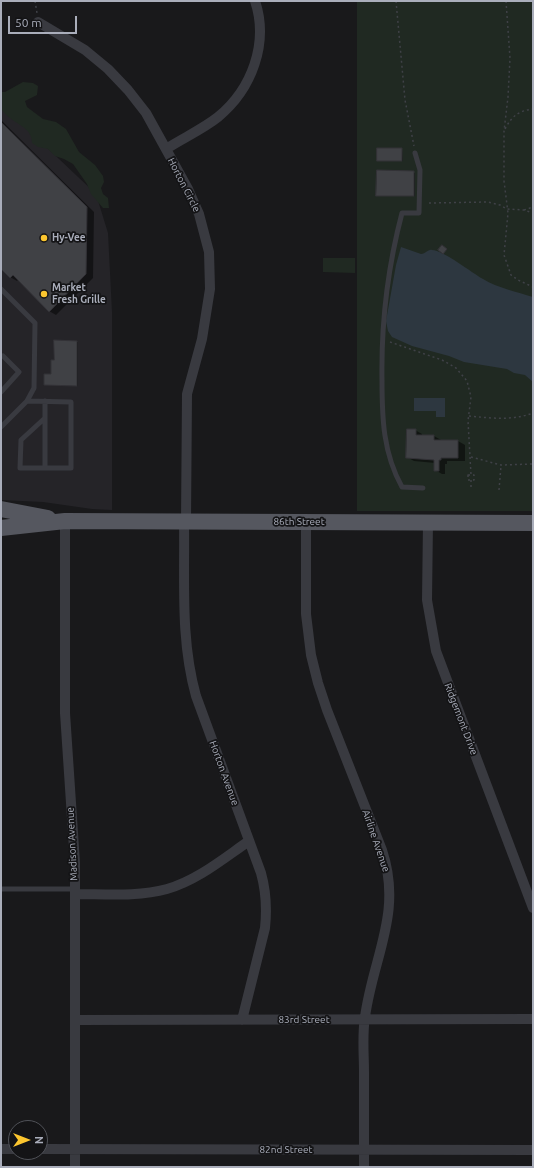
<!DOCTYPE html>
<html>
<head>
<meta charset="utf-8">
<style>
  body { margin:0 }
  #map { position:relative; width:534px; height:1168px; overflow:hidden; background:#19191b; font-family:Ubuntu,sans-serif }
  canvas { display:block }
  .frame { position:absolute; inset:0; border:2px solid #aaaebb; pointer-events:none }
  .north { position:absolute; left:8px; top:1120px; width:40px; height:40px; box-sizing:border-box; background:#141416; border:1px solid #505258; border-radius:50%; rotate:90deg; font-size:11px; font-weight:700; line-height:16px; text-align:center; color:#aaaebb }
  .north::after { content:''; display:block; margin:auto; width:14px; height:18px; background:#fcc62f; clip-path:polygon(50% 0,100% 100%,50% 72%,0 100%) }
  .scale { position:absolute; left:8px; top:16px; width:69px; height:18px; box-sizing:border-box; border:2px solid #aaaebb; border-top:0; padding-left:5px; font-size:12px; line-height:14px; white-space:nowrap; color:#aaaebb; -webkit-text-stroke:3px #141416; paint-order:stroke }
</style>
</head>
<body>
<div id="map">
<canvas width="534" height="1168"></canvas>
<div class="frame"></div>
<div class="north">N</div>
<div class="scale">50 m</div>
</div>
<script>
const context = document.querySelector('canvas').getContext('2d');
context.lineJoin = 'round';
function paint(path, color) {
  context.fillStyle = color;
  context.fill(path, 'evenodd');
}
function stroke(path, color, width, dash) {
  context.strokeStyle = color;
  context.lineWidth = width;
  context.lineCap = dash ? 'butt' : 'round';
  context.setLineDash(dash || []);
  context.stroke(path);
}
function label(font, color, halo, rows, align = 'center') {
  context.font = font + ' Ubuntu,sans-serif';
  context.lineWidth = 3.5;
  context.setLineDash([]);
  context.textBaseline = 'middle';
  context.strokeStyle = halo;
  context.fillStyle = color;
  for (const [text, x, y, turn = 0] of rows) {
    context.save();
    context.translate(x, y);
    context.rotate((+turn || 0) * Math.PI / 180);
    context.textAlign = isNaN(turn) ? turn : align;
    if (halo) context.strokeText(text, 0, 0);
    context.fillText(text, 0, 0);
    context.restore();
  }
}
paint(new Path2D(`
  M1,104L96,194L108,233L112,312V510L92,509L43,502L1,500Z`), '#252428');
paint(new Path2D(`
  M357,1H533V511H357Z
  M23,82L33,83L38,86L37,95L25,101L27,107L43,119L56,122L66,129L79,152L95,165L103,176L104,182L101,188L103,194L108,198L109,208H103L91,194L87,184L73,164L64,159L55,156L48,149L38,147L32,143C32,129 20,126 10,118C7,116 4,112 1,109V92H5Z
  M323,258H355V273L323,272Z`), '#202922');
paint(new Path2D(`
  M401,247L421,254C426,254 428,249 432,250C443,250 472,273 483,279C498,288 517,292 533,297V382L525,375L514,373L507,369L464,362L449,356L412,346L392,337L388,331L386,321L396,265Z
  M414,398H445V417H436V411H414Z`), '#2d3740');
paint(new Path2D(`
  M1,120L94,212L93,278L56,315L49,311L19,279L17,281L10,277L1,267Z
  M402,149L403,161H379Z
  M378,171L415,173V196H379Z
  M55,341L78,342V386L45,385L52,375L55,361Z
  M415,430L422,434V436H434L441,440L458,441L465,445V461H447V464H445V474H442L435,470V463L414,461L407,457Z`), '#0007');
const building = new Path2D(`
  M1,122L87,207L86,274L49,312L13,275L10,278L1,269Z
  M377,148H402V161H377Z
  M377,170L414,171V196H376Z
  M442,245L447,249L443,254L438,250Z
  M54,340L77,341V386L44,385V374H51V360H54Z
  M407,429H416V435H434V440H458V458H441V460H439V471H434V460L406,458Z`);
paint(building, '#404145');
stroke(building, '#333237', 1);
stroke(new Path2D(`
  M35,1L37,13
  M396,1L405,100L414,146
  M506,1L510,58L508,97L504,131V181L508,213L504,255L511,275L518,280L533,287
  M505,129C512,116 518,111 533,109
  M429,203L488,202L500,205L507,209L524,210L533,213
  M524,210L533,207
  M390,342L442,360L456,368L467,381L471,397L468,421L471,475
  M469,416C491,418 512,421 533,413
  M471,457L501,465L533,464
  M468,475H474V480H468Z
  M471,480V488
  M499,490L501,466`), '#3f4147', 1.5, [2, 3]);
stroke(new Path2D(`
  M415,153L420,170L419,213H402C387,270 381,321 382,380C382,418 383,453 402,487L423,488
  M1,289L35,323L34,388L27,401L1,427
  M1,392L19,372L3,356
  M27,401L71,402V468H20L21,440L45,418V401
  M45,418V468
  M1,889H75`), '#393a40', 5);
stroke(new Path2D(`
  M38,22L85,50L108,69L128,90L146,113L188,189L199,214L209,252L210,289L202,339L187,394L186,521
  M166,149C183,138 203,129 218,117C252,89 269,43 255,1
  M65,521V713L75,863V1167
  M184,521C185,580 180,639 196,696L261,873C266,891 267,909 265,928L242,1020
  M306,522V614L311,655L318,683L327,710L382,850C403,913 373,957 365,1017C362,1035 364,1054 364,1072C364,1104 364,1135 364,1167
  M428,522L427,600L436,651L533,908
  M75,894C105,894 138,897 167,889C198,880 224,858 249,841
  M75,1020L533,1019
  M1,1149H16
  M40,1149L533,1150`), '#393a40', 10);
stroke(new Path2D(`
  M1,509L48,518
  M1,528L65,521L533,523`), '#55575f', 16);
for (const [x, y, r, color] of [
  [44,238,4,"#fcc62f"],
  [44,294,4,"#fcc62f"]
]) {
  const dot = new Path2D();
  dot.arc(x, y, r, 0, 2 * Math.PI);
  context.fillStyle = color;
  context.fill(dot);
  stroke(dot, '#141416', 1.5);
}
label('10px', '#aaaebb', '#141416', [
  ["Horton Circle",184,185,63],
  ["86th Street",299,522],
  ["Ridgemont Drive",461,719,69],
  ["Horton Avenue",224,773,70],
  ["Airline Avenue",376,841,71],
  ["Madison Avenue",72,844,-93],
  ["83rd Street",304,1020],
  ["82nd Street",286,1150]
]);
label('bold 10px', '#aaaebb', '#141416', [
  ["Hy-Vee",52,238],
  ["Market",52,288],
  ["Fresh Grille",52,300]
], 'left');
</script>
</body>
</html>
